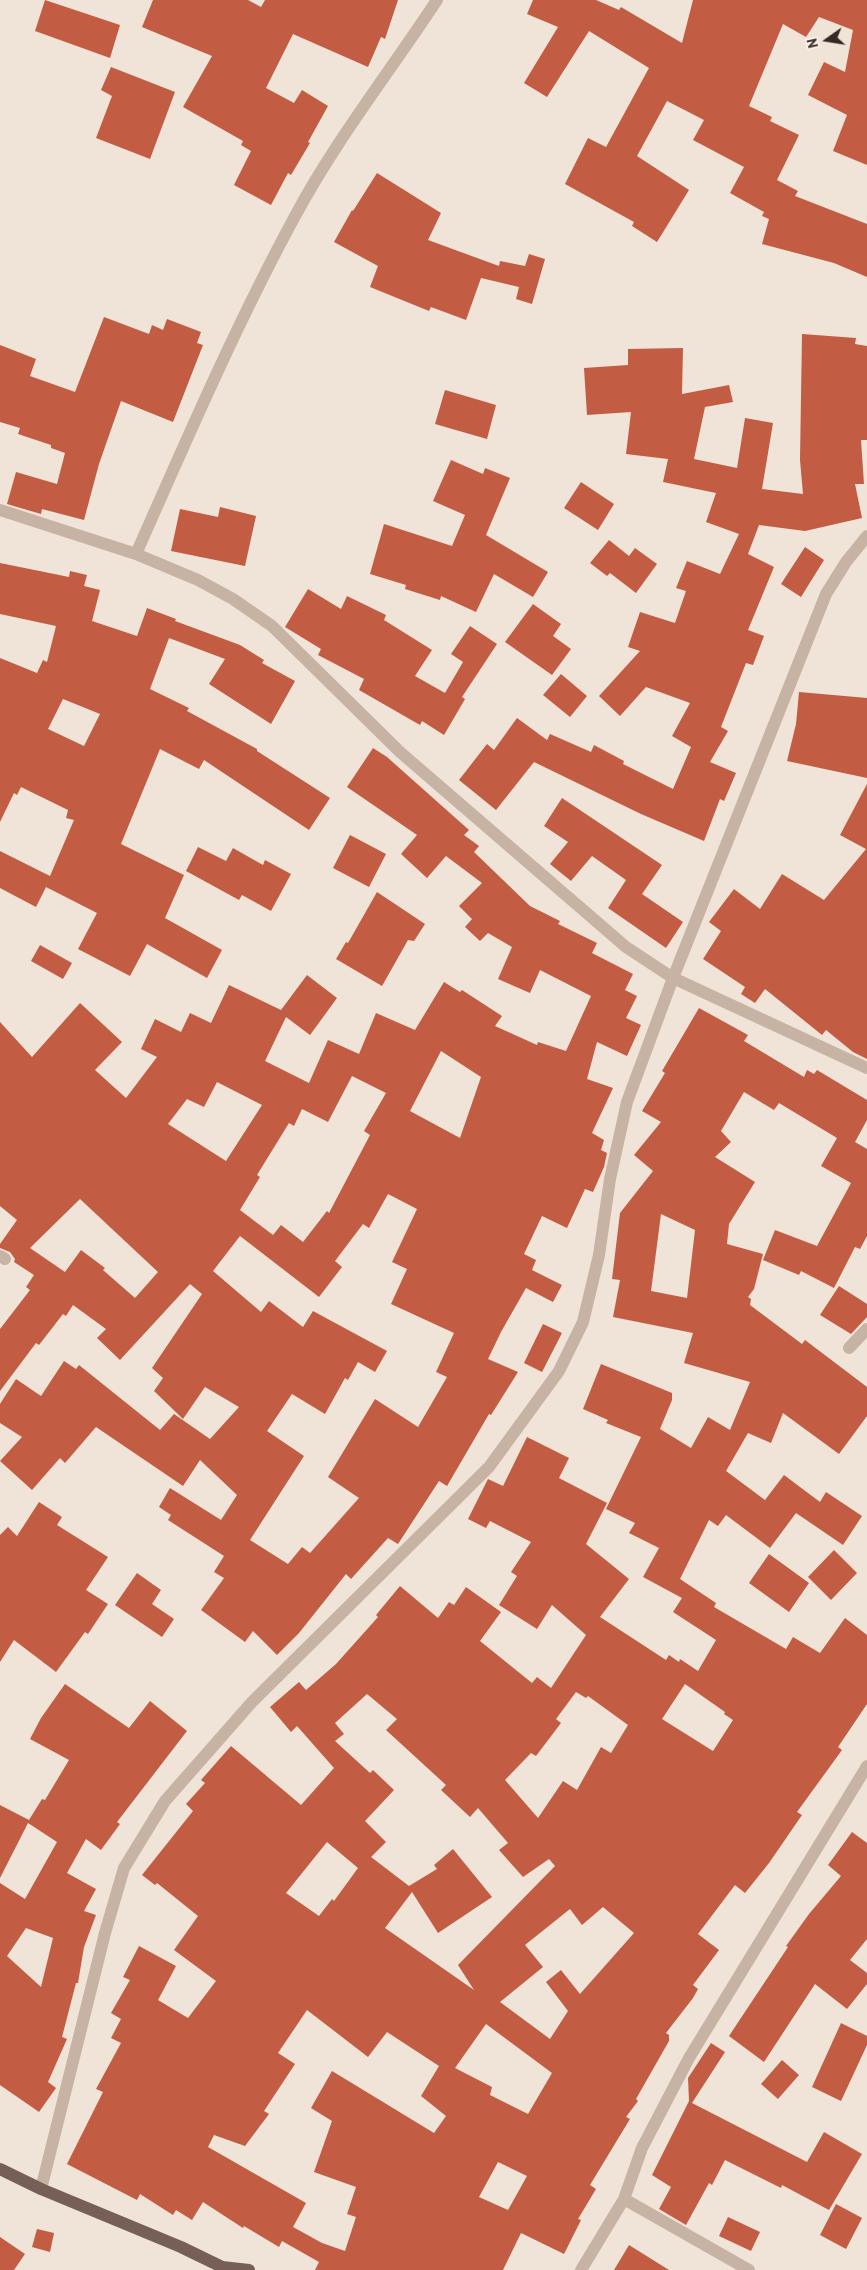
<!DOCTYPE html>
<html>
<head>
<meta charset="utf-8">
<style>
  body { margin:0 }
  #map { position:relative; width:867px; height:2270px; overflow:hidden; background:#f0e3d8; font-family:"PT Sans",sans-serif }
  canvas { display:block }
  .north { position:absolute; left:802px; top:15px; width:50px; height:50px; -webkit-text-stroke:4px #f8eee4; paint-order:stroke; rotate:257deg; font-size:14px; font-weight:700; line-height:20px; text-align:center; color:#332926 }
  .north::after { content:''; display:block; margin:auto; width:18px; height:22px; background:#332926; clip-path:polygon(50% 0,100% 100%,50% 72%,0 100%) }
</style>
</head>
<body>
<div id="map">
<canvas width="867" height="2270"></canvas>
<div class="north">N</div>
</div>
<script>
const context = document.querySelector('canvas').getContext('2d');
context.lineJoin = 'round';
function paint(path, color) {
  context.fillStyle = color;
  context.fill(path, 'evenodd');
}
function stroke(path, color, width, dash) {
  context.strokeStyle = color;
  context.lineWidth = width;
  context.lineCap = dash ? 'butt' : 'round';
  context.setLineDash(dash || []);
  context.stroke(path);
}
paint(new Path2D(`
  M45,0L120,25L110,58L35,31Z
  M153,0H248L261,7L265,0H398L385,39L381,37L368,67L293,34L266,88L294,103L302,90L328,106L308,142L310,143L291,175L288,173L271,205L234,185L251,151L241,145L243,141L183,107L212,56L142,27Z
  M533,0H596L619,10L621,7L682,43L693,0H867V165L833,151L847,115L808,95L824,62L845,72L853,30L819,17L806,37L783,24L749,106L772,117L770,121L799,135L777,180L798,191L795,196L867,224V277L834,263L762,244L769,219L762,216L764,212L730,193L744,167L693,140L704,120L667,101L637,156L689,190L657,242L632,226L634,222L565,184L588,138L606,147L649,68L589,31L547,97L524,83L558,27L527,14Z
  M111,67L175,92L150,159L96,138L112,96L101,90Z
  M377,173L441,213L428,240L499,266L500,261L525,266L529,254L545,259L532,304L516,299L519,287L481,278L466,320L431,307L429,311L370,287L378,266L334,242L352,210L353,211Z
  M104,317L149,334L152,325L163,330L167,319L201,332L197,343L203,345L173,422L121,401L99,464L84,520L42,509L41,514L7,504L16,472L57,484L65,453L51,448V445L18,434L20,428L0,422V345L36,359L30,376L75,392Z
  M802,334L856,338L855,344L867,346V440H861L864,484H855L862,518L805,531L759,525L748,554L774,567L748,630L764,636L753,665L746,663L721,727L728,731L710,762L736,773L724,801L720,799L704,841L641,814L534,762L496,810L459,780L487,744L494,750L517,718L547,740L550,734L591,752L594,745L624,761L623,764L673,789L691,747L672,736L690,703L646,687L620,716L599,696L640,651L628,647L640,612L675,623L686,591L676,588L687,561L720,574L739,534L706,522L716,493L663,482L668,459L626,454L631,412L587,415L584,368L628,365V349L683,348L682,394L729,385L733,402L705,407L694,459L737,468L745,418L773,423L762,489L803,494L800,460Z
  M445,390L496,405L487,439L435,424Z
  M451,460L483,474L485,468L510,478L486,535L548,572L533,597L494,574L476,612L441,596L440,600L405,589L406,585L370,574L384,524L452,546L465,515L433,501Z
  M581,482L614,504L598,530L564,508Z
  M220,507L256,516L245,566L171,551L180,509L218,517Z
  M609,540L629,556L635,548L657,564L636,593L610,573L607,576L590,563Z
  M805,547L824,560L801,597L781,584Z
  M0,563L69,577L70,571L87,575L84,586L100,590L92,621L137,636L147,608L176,619L175,621L240,645L264,660L262,663L295,681L271,724L209,684L225,659L169,638L150,689L189,708L187,711L257,749V751L330,798L309,830L204,760L199,769L160,749L121,844L184,875L165,918L222,950L207,978L147,944L130,976L78,949L97,913L46,887L36,907L0,888V851L50,876L74,820L66,818L68,810L21,787L17,795L14,793L0,822V658L37,673L43,660L47,662L56,626L0,614ZM63,699L100,714L84,746L48,729Z
  M308,589L341,609L347,596L386,615L384,620L432,650L415,676L445,693L463,662L451,654L470,626L497,644L462,697L465,699L444,735L422,721L420,725L359,690L364,679L318,655L321,649L285,627Z
  M533,604L561,624L553,636L571,649L552,675L505,642Z
  M561,674L587,696L570,717L543,695Z
  M799,692L867,698V778L787,761L796,724Z
  M373,748L387,757L469,830L464,835L479,846L474,852L530,906L560,921L558,924L597,943L592,953L633,974L625,990L637,996L626,1018L641,1025L627,1056L597,1042L587,1079L613,1088L592,1133L604,1140L601,1150L607,1153L604,1167L593,1192L585,1189L567,1228L542,1216L524,1254L536,1260L532,1270L562,1285L553,1302L526,1288L501,1332L488,1359L518,1372L491,1415L489,1414L447,1486L439,1481L398,1544L388,1538L351,1579L346,1574L299,1633L277,1655L253,1631L245,1642L201,1610L224,1578L214,1572L224,1556L168,1520L171,1515L159,1507L170,1488L221,1520L237,1495L200,1460L183,1486L96,1427L65,1463L60,1458L32,1490L0,1461L22,1437L0,1423V1404L16,1379L41,1396L64,1361L76,1369L79,1365L160,1430L174,1414L210,1439L239,1407L205,1387L183,1419L154,1391L163,1378L152,1368L202,1294L190,1284L120,1360L97,1338L106,1329L73,1305L66,1316L63,1314L39,1345L36,1343L0,1391V1329L30,1290L26,1287L34,1275L14,1262L15,1259L10,1252L0,1248V1244L17,1220L0,1206V1022L32,1057L80,1003L122,1042L95,1070L126,1098L157,1057L141,1049L155,1019L181,1032L190,1013L211,1023L229,985L281,1010L307,975L337,998L310,1035L286,1017L265,1061L309,1083L328,1040L359,1054L376,1013L415,1030L444,982L460,992L462,990L502,1016L495,1026L537,1045L538,1042L566,1051L591,996L540,970L530,993L498,979L512,947L488,933L480,941L465,927L472,919L459,906L482,883L446,856L427,878L401,854L417,835L347,787ZM441,1051L481,1077L460,1138L410,1111ZM352,1076L386,1093L364,1131L370,1135L329,1213L327,1211L303,1242L281,1225L273,1235L240,1210L260,1177L257,1175L289,1123L294,1126L302,1109L328,1122ZM217,1082L262,1105L226,1161L168,1124L187,1099L204,1107ZM388,1194L417,1209L392,1262L407,1269L391,1304L454,1333L436,1372L447,1377L418,1427L375,1399L328,1477L359,1498L310,1553L302,1547L288,1564L250,1540L304,1456L267,1431L292,1394L325,1414L345,1378L348,1380L358,1362L375,1372L387,1351L313,1311L303,1327L269,1301L261,1312L213,1271L240,1236L319,1297L342,1267L335,1261L363,1224L369,1228ZM80,1199L158,1272L135,1298L103,1270L105,1268L81,1250L65,1272L30,1248Z
  M867,784V1059L853,1052L826,1030L822,1035L765,989L755,1003L741,994L745,987L703,959L721,931L709,922L734,889L760,909L782,874L824,900L866,849L840,835Z
  M562,798L662,865L642,894L683,922L666,948L608,908L626,880L592,856L571,881L550,864L568,842L544,826Z
  M350,835L386,854L369,887L333,868Z
  M198,847L226,861L233,848L263,865L265,860L291,874L271,911L242,895L239,900L186,871Z
  M377,892L425,924L414,941L408,940L382,986L336,959L346,942L348,943Z
  M40,945L72,963L63,979L31,961Z
  M699,1008L748,1035L744,1041L804,1077L807,1070L814,1074L817,1070L867,1100V1120L855,1142L867,1149V1236L860,1249L855,1247L834,1288L801,1271L799,1275L763,1260L775,1230L817,1246L851,1183L821,1166L837,1138L779,1103L774,1110L744,1092L721,1131L731,1142L715,1157L755,1182L729,1224L727,1244L763,1254L754,1289L748,1297L751,1299L750,1305L802,1344L805,1340L867,1387V1416L839,1454L783,1413L771,1443L748,1433L726,1471L765,1500L784,1475L820,1502L826,1492L862,1516L843,1545L796,1513L770,1548L726,1515L718,1526L709,1520L680,1579L716,1603L714,1607L786,1649L793,1637L820,1653L845,1618L867,1635V1704L838,1747L842,1750L797,1812L802,1815L769,1863L745,1893L735,1885L698,1934L719,1950L693,1985L698,1989L693,1998L666,2033L669,2035V2041L636,2099L638,2101L626,2117L630,2119L590,2185L596,2189L578,2219L581,2220L564,2254L521,2233L503,2270H315L319,2262L282,2241L279,2247L244,2226L243,2228L203,2202L192,2220L176,2210L173,2215L140,2194L137,2200L67,2164L103,2092L96,2089L121,2043L111,2038L121,2019L111,2013L130,1980L123,1977L139,1946L176,1966L158,2000L188,2018L216,1981L174,1950L198,1916L157,1883L155,1885L142,1875L193,1811L186,1804L205,1783L201,1780L231,1746L301,1805L334,1768L297,1726L291,1732L270,1707L299,1682L306,1690L336,1664L378,1617L376,1615L400,1586L438,1618L449,1602L454,1605L466,1587L501,1612L480,1641L532,1683L537,1677L551,1688L586,1635L552,1605L537,1629L499,1605L517,1576L511,1572L531,1542L490,1521L486,1528L468,1519L488,1479L503,1486L527,1437L569,1458L559,1478L607,1503L586,1544L629,1579L600,1617L666,1660L669,1655L679,1662L680,1659L698,1671L716,1640L673,1612L682,1598L643,1577L659,1548L629,1533L635,1523L606,1509L641,1437L606,1423L608,1420L583,1409L601,1364L672,1393V1400L660,1429L691,1448L708,1417L730,1430L750,1382L684,1363L693,1333L613,1317L620,1280L612,1279L620,1213L653,1171L634,1155L661,1122L642,1111L665,1073L662,1071ZM661,1214L695,1230L687,1298L651,1291ZM685,1684L725,1712L724,1714L733,1720L713,1751L662,1719ZM576,1692L586,1698L588,1696L628,1725L611,1753L601,1747L577,1790L563,1781L538,1818L505,1780L531,1753L536,1756L561,1723L556,1719ZM367,1694L397,1719L386,1730L446,1785L441,1790L470,1817L478,1808L508,1843L499,1850L523,1877L549,1859L555,1866L458,1965L474,1990L385,1928L412,1892L438,1933L492,1897L453,1849L434,1865L437,1869L409,1886L371,1857L386,1842L365,1821L394,1790L373,1770L370,1773L335,1741L344,1734L335,1723ZM327,1842L358,1868L334,1901L332,1899L319,1916L286,1893ZM603,1907L634,1933L580,1994L561,1970L546,1982L568,2011L550,2039L500,2002L543,1967L525,1945L570,1909L582,1925ZM307,2010L368,2057L387,2032L439,2066L421,2096L446,2116L434,2133L332,2071L311,2108L332,2121L314,2172L356,2187L347,2214L356,2217L345,2251L322,2243L293,2227L306,2203L208,2147L214,2135L245,2146L269,2114L264,2111L295,2064L278,2053ZM486,2024L552,2073L528,2114L490,2095L492,2087L455,2068ZM498,2162L527,2176L508,2210L479,2197Z
  M839,1286L867,1304V1317L851,1334L820,1315Z
  M543,1324L562,1333L542,1372L524,1363Z
  M39,1502L62,1517L57,1525L108,1557L86,1590L108,1604L88,1634L85,1632L56,1672L14,1640L0,1662V1535L8,1527L17,1536Z
  M834,1550L857,1573L831,1600L808,1577Z
  M769,1554L809,1583L789,1612L749,1583Z
  M137,1573L161,1590L152,1604L174,1619L162,1637L115,1605Z
  M65,1684L129,1728L150,1701L187,1731L117,1822L120,1824L101,1850L86,1839L67,1873L96,1889L84,1911L96,1915L84,1947L78,1983H76L62,2037L67,2039L48,2082L56,2088L39,2112L0,2085V1883L25,1899L57,1842L28,1823L0,1878V1805L29,1820L42,1799L45,1800L69,1760L30,1739L41,1718ZM26,1928L53,1938L41,1987L7,1956Z
  M852,1832L867,1843V1939L850,1960L867,1973V1984L847,2009L815,1984L764,2062L729,2036L788,1947L786,1946L809,1914L841,1876L828,1865Z
  M841,2023L867,2036V2045L841,2101L812,2087Z
  M711,2043L725,2052L692,2103L807,2162L824,2132L862,2154L829,2210L782,2185L781,2188L725,2160L712,2185L709,2183L686,2225L659,2209L671,2187L652,2175L689,2101L688,2078Z
  M782,2060L799,2075L778,2099L761,2084Z
  M836,2204L862,2218L846,2249L820,2235Z
  M728,2217L760,2232L751,2251L719,2236Z
  M37,2229L54,2233L50,2252L32,2247Z
  M0,2237L25,2254L14,2270H0Z
  M629,2245L669,2270H614Z`), '#c25c43');
stroke(new Path2D(`
  M0,510L136,554L198,580L233,599L272,626L400,752L626,947L673,978L867,1068
  M136,554C186,441 235,327 294,218C335,141 389,73 437,0
  M0,1256L5,1259
  M849,1348L867,1329
  M41,2189L105,1933L124,1868L165,1801L252,1702L489,1467L559,1371L583,1322L599,1255L610,1179L627,1102L673,978L826,594L846,562L867,536
  M624,2199L749,2270
  M581,2270L624,2199L642,2148L689,2058L867,1766`), '#c7b3a4', 12);
stroke(new Path2D(`
  M0,2169L41,2189L181,2247L222,2267L249,2270`), '#755f57', 12);
</script>
</body>
</html>
